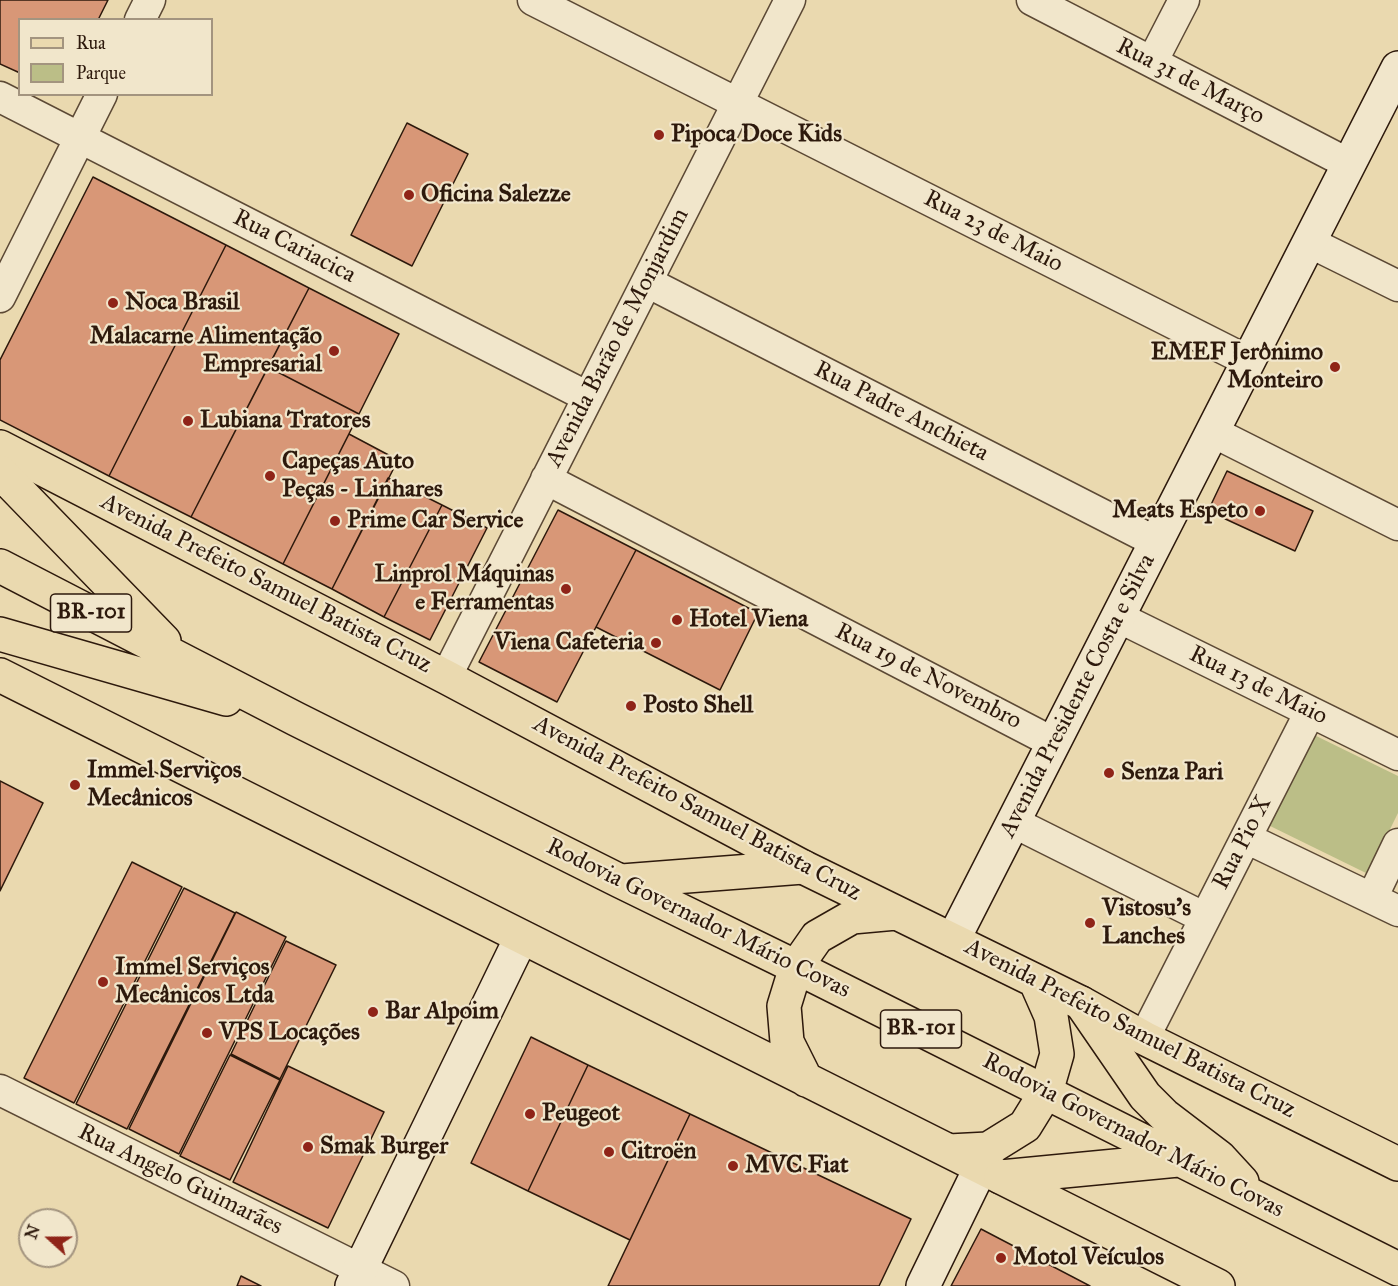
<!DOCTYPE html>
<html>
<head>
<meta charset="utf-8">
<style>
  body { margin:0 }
  #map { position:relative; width:1398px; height:1286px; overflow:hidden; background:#ead9af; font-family:"IM FELL Great Primer",serif }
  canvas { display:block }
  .legend { position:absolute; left:18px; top:18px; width:195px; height:78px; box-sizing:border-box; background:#f1e6cb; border:2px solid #a3947f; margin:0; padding:8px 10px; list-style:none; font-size:18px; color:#2d190c }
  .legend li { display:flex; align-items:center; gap:12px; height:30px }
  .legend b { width:30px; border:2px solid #a3947f }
  .north { position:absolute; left:18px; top:1208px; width:60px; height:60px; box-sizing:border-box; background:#f1e6cb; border:2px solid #a3947f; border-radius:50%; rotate:291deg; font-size:16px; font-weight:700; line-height:24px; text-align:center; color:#2d190c }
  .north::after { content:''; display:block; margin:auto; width:21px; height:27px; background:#8f2418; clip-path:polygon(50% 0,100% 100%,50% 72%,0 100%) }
</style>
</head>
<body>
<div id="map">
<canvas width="1398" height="1286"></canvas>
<ul class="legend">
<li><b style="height:8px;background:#ead9af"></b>Rua</li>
<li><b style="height:16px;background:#bbbe87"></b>Parque</li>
</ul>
<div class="north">N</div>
</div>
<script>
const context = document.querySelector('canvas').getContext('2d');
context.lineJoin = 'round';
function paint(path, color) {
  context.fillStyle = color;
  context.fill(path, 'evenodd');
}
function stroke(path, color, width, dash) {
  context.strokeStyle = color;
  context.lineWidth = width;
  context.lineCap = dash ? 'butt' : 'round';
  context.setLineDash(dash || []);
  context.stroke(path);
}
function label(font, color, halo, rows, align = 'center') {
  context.font = font + ' "IM FELL Great Primer",serif';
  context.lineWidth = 4.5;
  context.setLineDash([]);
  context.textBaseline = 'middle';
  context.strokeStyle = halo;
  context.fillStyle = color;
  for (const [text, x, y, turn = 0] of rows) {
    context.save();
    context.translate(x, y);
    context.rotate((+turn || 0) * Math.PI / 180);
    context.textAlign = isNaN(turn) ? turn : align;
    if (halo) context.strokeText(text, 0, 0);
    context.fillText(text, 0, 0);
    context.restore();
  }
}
paint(new Path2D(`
  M1308,732L1398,776V813L1368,874L1264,823Z`), '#bbbe87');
const building = new Path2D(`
  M0,0H108L98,20H20V73L0,64Z
  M407,123L468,154L412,266L351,235Z
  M93,177L226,245L109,476L0,420V360Z
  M226,245L309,288L191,517L109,476Z
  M309,288L399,334L359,414L268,367Z
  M268,367L359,414L283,564L191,517Z
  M349,434L398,460L332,589L283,564Z
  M1227,471L1313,511L1295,551L1208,511Z
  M388,478L442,505L384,617L332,589Z
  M442,505L487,528L430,640L384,617Z
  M558,510L636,550L557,702L479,662Z
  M636,550L758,613L720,690L596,627Z
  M0,781L43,803L0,891Z
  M132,862L182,887L74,1103L24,1078Z
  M184,888L235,913L127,1129L76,1104Z
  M236,912L286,937L179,1154L129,1129Z
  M286,941L336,965L280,1079L231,1054Z
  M531,1037L588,1065L528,1191L471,1163Z
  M230,1055L280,1080L230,1180L180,1156Z
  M588,1065L690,1114L630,1240L528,1191Z
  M288,1066L384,1112L328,1228L233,1182Z
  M690,1114L911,1219L879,1286H608Z
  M981,1229L1090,1286H951Z
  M241,1276L261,1286H237Z`);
paint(building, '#d89777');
stroke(building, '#2d190c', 1.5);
const street = new Path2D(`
  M533,0L1248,361
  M1032,0L1349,164
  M140,20L150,0
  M1152,62L1184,0
  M0,97L588,397
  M1309,242L1398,286
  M647,282L1156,542
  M0,297L102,94
  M1213,432L1398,525
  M546,479L1054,743
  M1118,617L1398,755
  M446,677L790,0
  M1013,822L1205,918
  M1246,838L1398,911
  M1372,898L1398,844
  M1144,1038L1310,712
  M0,1090L394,1286`);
const secondary = new Path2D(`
  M953,940L1398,68
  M352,1286L521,938
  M923,1286L981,1167`);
const primary = new Path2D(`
  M0,447L446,677L803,867L1081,1003L1144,1038L1398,1164
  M0,675L1218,1286
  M806,1080L787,1042L784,1006L796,967L817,937L852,917L896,913
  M949,1151L988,1149L1025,1126L1046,1092L1057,1054L1051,1016L1036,982`);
const highway = new Path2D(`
  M0,472L164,641
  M0,566L296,719L620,881L796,967L1398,1269
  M0,634L226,699
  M622,881L803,867
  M1081,1003L1145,1096L1164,1115L1219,1157L1242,1182
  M1001,1177L1178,1160`);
stroke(street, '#5c4935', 33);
stroke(secondary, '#2d190c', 36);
stroke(primary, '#2d190c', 36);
stroke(highway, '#2d190c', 36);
stroke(street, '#f1e6cb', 30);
stroke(secondary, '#f1e6cb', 33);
stroke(primary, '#ead9af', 33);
stroke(highway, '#ead9af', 33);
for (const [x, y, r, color] of [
  [659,135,6,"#8f2418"],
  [409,195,6,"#8f2418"],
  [113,303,6,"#8f2418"],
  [334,351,6,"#8f2418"],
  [1335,367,6,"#8f2418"],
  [188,421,6,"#8f2418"],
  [270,476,6,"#8f2418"],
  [1260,511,6,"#8f2418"],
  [335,521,6,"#8f2418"],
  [566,589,6,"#8f2418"],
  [677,620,6,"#8f2418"],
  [656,643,6,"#8f2418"],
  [631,706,6,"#8f2418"],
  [1109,773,6,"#8f2418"],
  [75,785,6,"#8f2418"],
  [1090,923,6,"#8f2418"],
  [103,982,6,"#8f2418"],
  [373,1012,6,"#8f2418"],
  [207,1033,6,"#8f2418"],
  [530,1114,6,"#8f2418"],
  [308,1147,6,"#8f2418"],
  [609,1152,6,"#8f2418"],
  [733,1166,6,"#8f2418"],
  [1001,1258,6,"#8f2418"]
]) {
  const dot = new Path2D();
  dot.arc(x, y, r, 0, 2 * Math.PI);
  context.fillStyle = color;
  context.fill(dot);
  stroke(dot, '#f1e6cb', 2);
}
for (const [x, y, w] of [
  [91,613,81],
  [921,1029,81]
]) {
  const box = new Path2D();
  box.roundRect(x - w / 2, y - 19, w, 38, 4.5);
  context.fillStyle = '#f1e6cb';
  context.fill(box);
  stroke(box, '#2d190c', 1.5);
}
label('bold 22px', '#2d190c', null, [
  ["BR-101",91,613],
  ["BR-101",921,1029]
]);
label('24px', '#2d190c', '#f1e6cb', [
  ["Rua 31 de Março",1190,82,27],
  ["Rua 23 de Maio",993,232,27],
  ["Rua Cariacica",294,247,27],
  ["Avenida Barão de Monjardim",618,338,-63],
  ["Rua Padre Anchieta",901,412,27],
  ["Avenida Prefeito Samuel Batista Cruz",266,584,27],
  ["Rua 19 de Novembro",928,677,27],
  ["Rua 13 de Maio",1258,686,26],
  ["Avenida Presidente Costa e Silva",1078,696,-63],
  ["Avenida Prefeito Samuel Batista Cruz",697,809,28],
  ["Rua Pio X",1243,843,-63],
  ["Rodovia Governador Mário Covas",698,919,26],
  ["Avenida Prefeito Samuel Batista Cruz",1130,1029,27],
  ["Rodovia Governador Mário Covas",1133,1136,27],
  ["Rua Angelo Guimarães",180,1180,26]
]);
label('bold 24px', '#2d190c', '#f1e6cb', [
  ["Pipoca Doce Kids",671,135],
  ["Oficina Salezze",421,195],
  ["Noca Brasil",125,303],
  ["Malacarne Alimentação",322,337,"right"],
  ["Empresarial",322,365,"right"],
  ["EMEF Jerônimo",1323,353,"right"],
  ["Monteiro",1323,381,"right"],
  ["Lubiana Tratores",200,421],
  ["Capeças Auto",282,462],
  ["Peças - Linhares",282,490],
  ["Meats Espeto",1248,511,"right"],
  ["Prime Car Service",347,521],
  ["Linprol Máquinas",554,575,"right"],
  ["e Ferramentas",554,603,"right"],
  ["Hotel Viena",689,620],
  ["Viena Cafeteria",644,643,"right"],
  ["Posto Shell",643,706],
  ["Immel Serviços",87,771],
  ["Mecânicos",87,799],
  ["Senza Pari",1121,773],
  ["Vistosu's",1102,909],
  ["Lanches",1102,937],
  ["Immel Serviços",115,968],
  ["Mecânicos Ltda",115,996],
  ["Bar Alpoim",385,1012],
  ["VPS Locações",219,1033],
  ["Peugeot",542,1114],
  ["Smak Burger",320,1147],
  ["Citroën",621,1152],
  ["MVC Fiat",745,1166],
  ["Motol Veículos",1013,1258]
], 'left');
</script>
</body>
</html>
